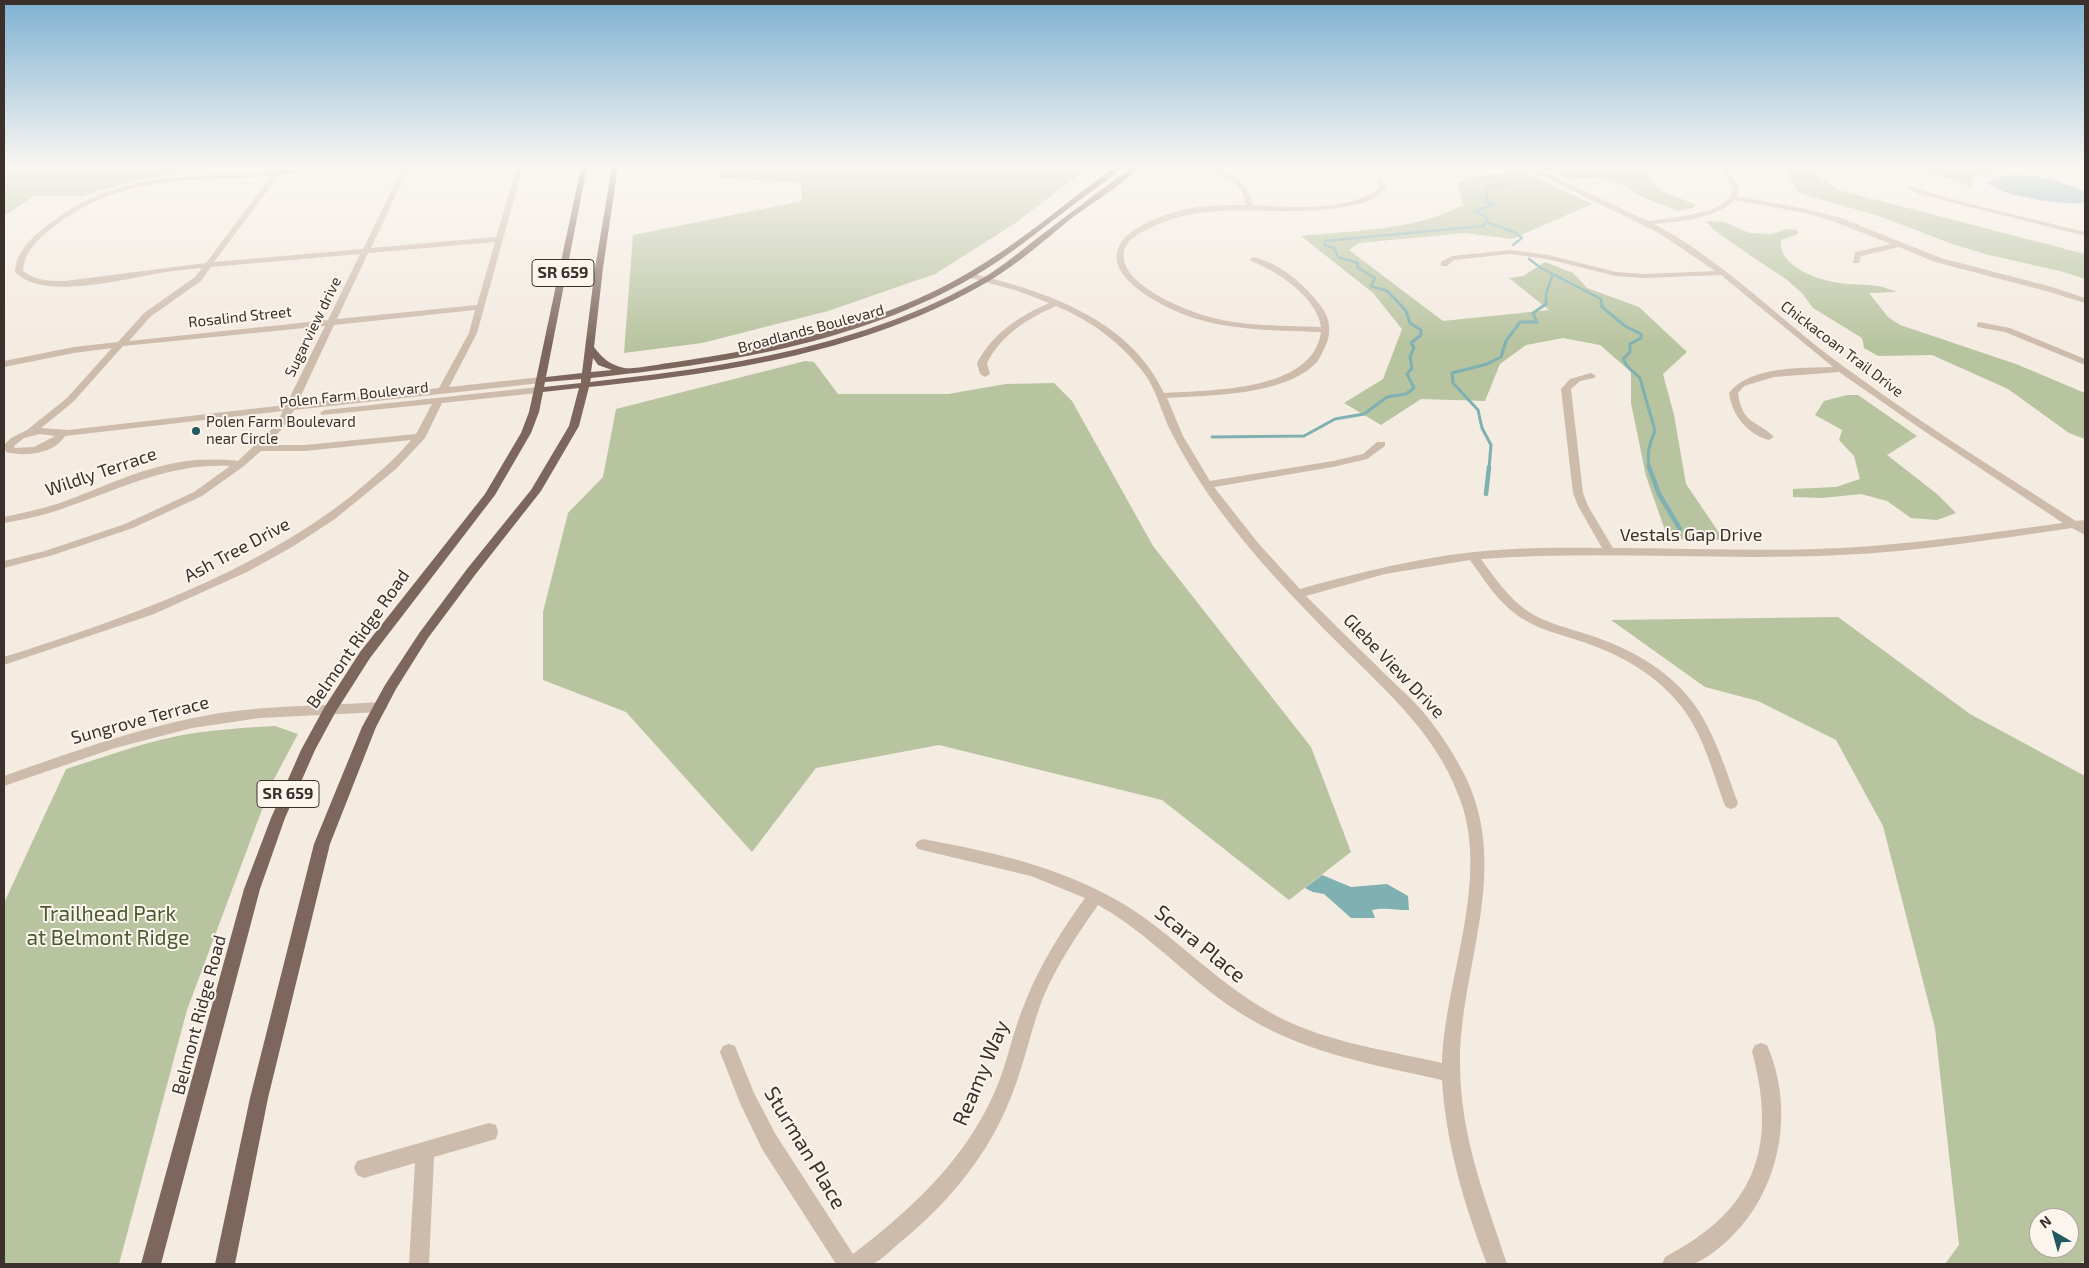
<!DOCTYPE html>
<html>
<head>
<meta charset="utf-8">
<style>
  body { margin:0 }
  #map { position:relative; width:2089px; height:1268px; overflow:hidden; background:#f4ebe1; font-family:"Exo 2",sans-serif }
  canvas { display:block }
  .frame { position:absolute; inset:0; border:5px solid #3b302b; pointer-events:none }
  .north { position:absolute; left:2029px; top:1208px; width:50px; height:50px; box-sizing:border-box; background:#fbf5ee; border:1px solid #aea6a0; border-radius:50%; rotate:322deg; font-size:14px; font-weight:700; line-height:20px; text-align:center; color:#3b302b }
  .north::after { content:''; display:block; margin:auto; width:18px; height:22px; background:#1f5a5e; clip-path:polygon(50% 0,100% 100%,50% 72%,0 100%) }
</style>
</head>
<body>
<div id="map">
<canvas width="2089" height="1268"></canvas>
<div class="frame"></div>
<div class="north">N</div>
</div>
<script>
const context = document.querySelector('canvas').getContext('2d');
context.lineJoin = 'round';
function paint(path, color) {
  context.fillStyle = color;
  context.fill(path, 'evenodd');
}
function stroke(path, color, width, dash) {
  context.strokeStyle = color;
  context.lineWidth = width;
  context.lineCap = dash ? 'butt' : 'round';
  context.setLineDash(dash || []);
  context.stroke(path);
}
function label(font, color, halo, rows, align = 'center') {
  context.font = font + ' "Exo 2",sans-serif';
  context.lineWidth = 4;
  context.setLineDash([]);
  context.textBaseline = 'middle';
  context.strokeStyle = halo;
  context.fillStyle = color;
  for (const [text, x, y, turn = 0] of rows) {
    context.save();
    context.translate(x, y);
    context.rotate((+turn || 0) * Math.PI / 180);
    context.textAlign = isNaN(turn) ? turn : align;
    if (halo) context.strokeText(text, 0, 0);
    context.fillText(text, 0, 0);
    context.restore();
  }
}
paint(new Path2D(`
  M4,167L12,170L53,167H200L202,169L140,179L82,196H34L4,216Z
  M717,167H1089L1014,224L935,274L828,311L702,343L624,353L633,235L802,201L801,183L722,178Z
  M1546,167H1672L1675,171L1674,173L1651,171L1648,176L1660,190L1696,205L1693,208L1678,211L1640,196L1622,185L1598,177L1571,180Z
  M1783,167H1812L1816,175L1838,190L2085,254V279L2064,272L1989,255L1952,244L1879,216L1798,193Z
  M1896,167H1998L2001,170L1974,176L1971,187L1939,175Z
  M1521,171L1592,204L1512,239L1465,233L1359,243L1349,250L1443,321L1549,310L1509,278L1523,276L1545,262L1573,273L1587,288L1639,307L1687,352L1663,374L1674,415L1686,484L1724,540L1668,539L1646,476L1631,403V372L1600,345L1563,338L1526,345L1500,364L1485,401L1421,399L1381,425L1344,403L1383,379L1402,329L1373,293L1301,236C1354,230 1415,231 1463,205L1458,184L1470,177Z
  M1706,221L1724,222L1750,233L1772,234L1786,229L1797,230L1798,234L1781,240C1777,266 1818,280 1839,283C1852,285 1865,284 1878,286C1884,287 1891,290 1897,292L1869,293L1888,317L1900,325L2016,364L2085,393V439L2069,433L2008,389L1932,355L1878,356L1864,348L1862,338L1813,308L1802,293L1786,279L1751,256L1714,230Z
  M805,361L814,362L838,394H948L1006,384L1054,383L1072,401L1153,546L1311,747L1351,852L1289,900L1162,800L939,745L816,768L752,852L626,712L543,680V612L568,513L603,477L616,409Z
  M1847,395H1858L1917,436L1887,455L1937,494L1956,513L1937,520L1911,518L1887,501L1861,494L1822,498L1793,497V489L1836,487L1860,479L1854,456L1839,440L1842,430L1815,415L1824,401Z
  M1838,617L1970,714L2085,776V1261L2078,1264H1945L1959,1245L1935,1028L1883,826L1836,740L1758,701L1705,687L1611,620ZM2039,1218H2069V1248H2039Z
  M275,726L298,734L272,783L187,1010L119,1264H4V903L66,769C101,758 136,745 173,737C206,730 241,728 275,726Z`), '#b8c4a0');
paint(new Path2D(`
  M2015,175L2049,178L2085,191V203C2066,205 2000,197 1988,183L1996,177Z
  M1322,875L1351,887L1387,884L1408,896L1409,910C1396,910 1384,907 1372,910L1375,918H1351L1324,894L1313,892L1305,888Z`), '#7fb0b2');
stroke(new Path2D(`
  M1545,169L1555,167
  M1513,245L1522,238L1514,232L1486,222L1487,218L1475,211L1493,205L1486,202L1487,189L1497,185L1527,181L1517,173L1521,172
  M1529,259L1541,268L1601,299V301
  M1397,301L1387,291L1371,286L1375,278L1357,267L1358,263L1338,257L1334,248L1324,245L1325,241L1483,226L1486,222
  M1546,301V294L1553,274`), '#7fb0b2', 2.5);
stroke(new Path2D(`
  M1601,300L1602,307L1625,326L1641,334V338L1630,344V352L1623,359L1627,366L1640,378L1655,431C1649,444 1647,454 1649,468
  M1212,437L1304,436L1335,419L1364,414L1387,397L1406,394L1414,388L1407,374L1412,368L1410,357L1414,347L1411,343L1421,335V330L1410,323L1406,311L1396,300
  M1489,468L1491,445L1482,428L1478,410L1453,383L1452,373L1487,364L1501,357L1506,341L1520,322H1537L1533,313L1546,304V300`), '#7fb0b2', 3);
stroke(new Path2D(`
  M1649,467L1659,494L1680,529
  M1486,494L1489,467`), '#7fb0b2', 4.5);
paint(new Path2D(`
  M324,167H353L279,175L214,262L363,249L403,167H409L371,248L496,237L517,167H523L477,333L449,387L541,377L546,380L541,383L294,410L283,428L267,445H305L416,434L432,404L322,415L320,413L325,410L538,387L543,390L538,393L442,403L425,438L396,469L335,519L292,547L247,572L154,614L4,665V657C126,618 248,576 350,497C371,479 393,462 411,440L305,451H261L244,466L202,496L133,528L53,555L4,568V561L45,551L125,524L194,492L230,466C169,463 123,488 67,507C47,515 26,519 4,523V517C23,513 41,509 60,503C99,489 138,469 180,462C200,459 218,459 238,461L276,425L283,411L65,436C54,454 25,457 6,452L4,445L11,438L27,430L67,398L112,348L74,353L4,367V361L74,347L118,342L144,313L195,277L202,268C188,269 174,271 160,273C125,279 42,301 15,272C16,251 33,236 49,224C121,169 190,178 274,172L279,168L282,171ZM271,176L206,263L65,281C49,281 36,281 23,271C24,251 40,237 55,226C124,173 190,182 271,176ZM495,242L477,305L337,319L368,253ZM360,254L328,320L129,341L150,317L201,281L211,267ZM475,310L469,333L439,388L297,404L334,325ZM325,326L286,405L68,430L41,428L73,402L123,346ZM40,434L55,436L34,447L15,448L14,446L24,438Z
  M1203,167C1227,167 1248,181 1253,205C1294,207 1342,212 1378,190L1380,186L1377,179H1381L1386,186C1380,202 1352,206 1337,208C1270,218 1212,197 1148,229C1139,233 1129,239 1125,248C1120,263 1130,275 1141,284C1156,296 1175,305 1194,312C1233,327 1279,325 1321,327C1317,297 1277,271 1251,261L1250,259L1254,257C1281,264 1304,284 1321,306C1331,320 1332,334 1324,349C1322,353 1320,358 1317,362C1285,396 1210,395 1167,398L1183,436L1210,481L1333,461L1363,454L1377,442H1385V446L1367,459L1333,467L1214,487L1258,543L1300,589C1349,575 1399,563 1449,555C1499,548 1551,547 1602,548L1578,506L1573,493L1561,389L1570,379L1591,373L1596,376L1594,378L1580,381L1571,389L1583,493L1588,506L1613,548C1689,548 1765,552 1841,548C1916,544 1989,533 2063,523L1927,433L1839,372L1774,377L1744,386L1738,393C1743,426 1756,419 1774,437L1769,440C1747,434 1732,415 1729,393C1749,366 1802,368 1833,367L1721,275L1644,278L1616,276L1547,259L1510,254L1454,260L1447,266H1441V262L1452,256L1510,250L1548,255L1616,272L1644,274L1715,271L1659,233L1524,167H1533L1648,221L1684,216L1711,210L1722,204L1730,197L1733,188L1719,167H1726L1739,188L1737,196L1806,209L1841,218L1941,258L2052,287L2085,298V303L2046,291L1935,262L1899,247L1861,256L1859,263H1853L1855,252L1891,244L1835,222L1805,213L1734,200C1714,220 1681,221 1654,224C1722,260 1775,315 1836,361C1913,418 1995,469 2076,521L2085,520V535L2072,528C1995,539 1917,552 1839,555C1720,561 1600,550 1481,559C1495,578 1509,599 1529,612C1548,624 1569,628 1589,635C1627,647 1666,668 1691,700C1714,730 1725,768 1738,803L1736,807L1731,809L1726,807L1724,803C1712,770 1703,734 1681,706C1656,674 1618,653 1580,641C1560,634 1540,630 1523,619C1500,605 1485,581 1470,560L1385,574L1306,596C1329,619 1352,642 1376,665C1391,681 1410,696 1424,713C1441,733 1456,757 1467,780C1510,873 1460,968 1460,1063C1460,1136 1485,1197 1507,1264H1487C1464,1204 1446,1144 1442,1080C1371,1064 1299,1052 1237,1011C1188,979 1149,933 1098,905C1077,935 1056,966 1042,1000C1029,1036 1022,1074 1006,1109C983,1162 943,1208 898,1244C891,1250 883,1259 874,1263C867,1267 845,1264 836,1264L762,1149L740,1103L720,1052L723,1046L729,1044L735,1046L754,1093L776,1135L853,1254C909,1211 960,1165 991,1100C1007,1068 1012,1032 1026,1000C1041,963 1062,930 1085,898L1031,876L918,849L915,845L918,841L923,839C998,853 1075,870 1139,914C1190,950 1232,996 1289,1022C1337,1044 1391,1051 1442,1063C1445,980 1487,889 1463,808C1441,738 1390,695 1340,645C1298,603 1256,559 1221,512C1201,485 1183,456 1168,426C1161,409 1156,391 1146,376C1123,344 1092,321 1056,306C1027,319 1002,334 987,363L990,374L985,377L980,374L977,363C994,332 1018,317 1049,303L1018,291L967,277L966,275L970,273C1044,291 1129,318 1164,393C1209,390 1313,392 1321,332C1271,330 1216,331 1171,309C1093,271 1101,232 1182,210C1203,205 1225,205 1246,205C1241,177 1223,179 1203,167Z
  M2080,167H2085V170Z
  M1907,186L1971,204L2085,232V236L1919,194L1907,188Z
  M1980,322L2010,328L2085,359V365L2005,332L1977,327V323Z
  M380,702L385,704L387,707L385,710L380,712L260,718L192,728L115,748L4,786V776C75,751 146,725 220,713C273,705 327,706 380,702Z
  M1761,1043L1767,1045C1796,1111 1780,1193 1727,1241C1718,1249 1704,1261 1692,1264C1683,1266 1671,1264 1662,1264L1665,1257C1755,1210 1778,1149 1752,1051L1755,1045Z
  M489,1123L496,1125L498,1132L496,1139L434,1157L429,1264H409L415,1163L364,1178L357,1175L354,1168L357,1161Z`), '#cdbbac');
paint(new Path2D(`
  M581,167H587L546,377L582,373L595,268L612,167H618L603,268L594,347C603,359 609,364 624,368C633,370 664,363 676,362C776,347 879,325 968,273C1020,243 1066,202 1115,167H1123C1106,182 1086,195 1069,208C1038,232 1007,257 973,277C858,344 721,364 591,378L590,382C726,367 863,347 983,278C1005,265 1024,248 1044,233C1073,211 1102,189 1132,167H1140C1120,186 1095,201 1073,217C1046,239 1019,263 989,281C868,352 727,373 589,387L579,426L541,491L475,575L428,638L396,689L376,727L330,844L268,1098L235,1264H215L250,1098L314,844L362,727L385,685L420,632L467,569L531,490L569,426L579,388L543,392L539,412L531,433L495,495L370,658L335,713L315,750L285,818L260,889L161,1264H141L244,889L271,818L301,750L324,708L360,652L485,494L521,433L529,412L536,380ZM593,358L598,365L612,370L591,372ZM581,379V383L544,387L545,382Z`), '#7d675c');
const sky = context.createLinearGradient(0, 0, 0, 345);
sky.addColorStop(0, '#7eb2d2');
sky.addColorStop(0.48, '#faf6f2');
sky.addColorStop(1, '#faf6f200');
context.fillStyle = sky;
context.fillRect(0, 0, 2089, 345);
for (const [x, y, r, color] of [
  [196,431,5,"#1f5a5e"]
]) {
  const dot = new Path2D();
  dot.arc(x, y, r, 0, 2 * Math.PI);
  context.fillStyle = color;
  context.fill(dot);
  stroke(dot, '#fbf5ee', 2);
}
label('15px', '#3b302b', '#fbf5ee', [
  ["Rosalind Street",240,317,-6],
  ["Sugarview drive",313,327,-64],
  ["Broadlands Boulevard",811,329,-15],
  ["Chickacoan Trail Drive",1842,349,37],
  ["Polen Farm Boulevard",354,395,-6]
]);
label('15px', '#3b302b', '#fbf5ee', [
  ["Polen Farm Boulevard",206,422],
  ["near Circle",206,439]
], 'left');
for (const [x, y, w] of [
  [563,273,62],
  [288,794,62]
]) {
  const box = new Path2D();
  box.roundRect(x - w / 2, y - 13.5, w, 27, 4);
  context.fillStyle = '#fbf5ee';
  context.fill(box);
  stroke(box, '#3b302b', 1);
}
label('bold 16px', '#3b302b', null, [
  ["SR 659",563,273],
  ["SR 659",288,794]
]);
label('18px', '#3b302b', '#fbf5ee', [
  ["Wildly Terrace",101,472,-19],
  ["Vestals Gap Drive",1691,535],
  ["Ash Tree Drive",237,550,-28],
  ["Belmont Ridge Road",358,639,-55],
  ["Glebe View Drive",1394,666,46],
  ["Sungrove Terrace",140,720,-15],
  ["Belmont Ridge Road",199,1015,-75]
]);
label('21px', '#4a5a2e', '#fbf5ee', [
  ["Trailhead Park",108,914],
  ["at Belmont Ridge",108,938]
]);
label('21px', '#3b302b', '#fbf5ee', [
  ["Scara Place",1200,944,39],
  ["Reamy Way",981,1073,-67],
  ["Sturman Place",805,1148,59]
]);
</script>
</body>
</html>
